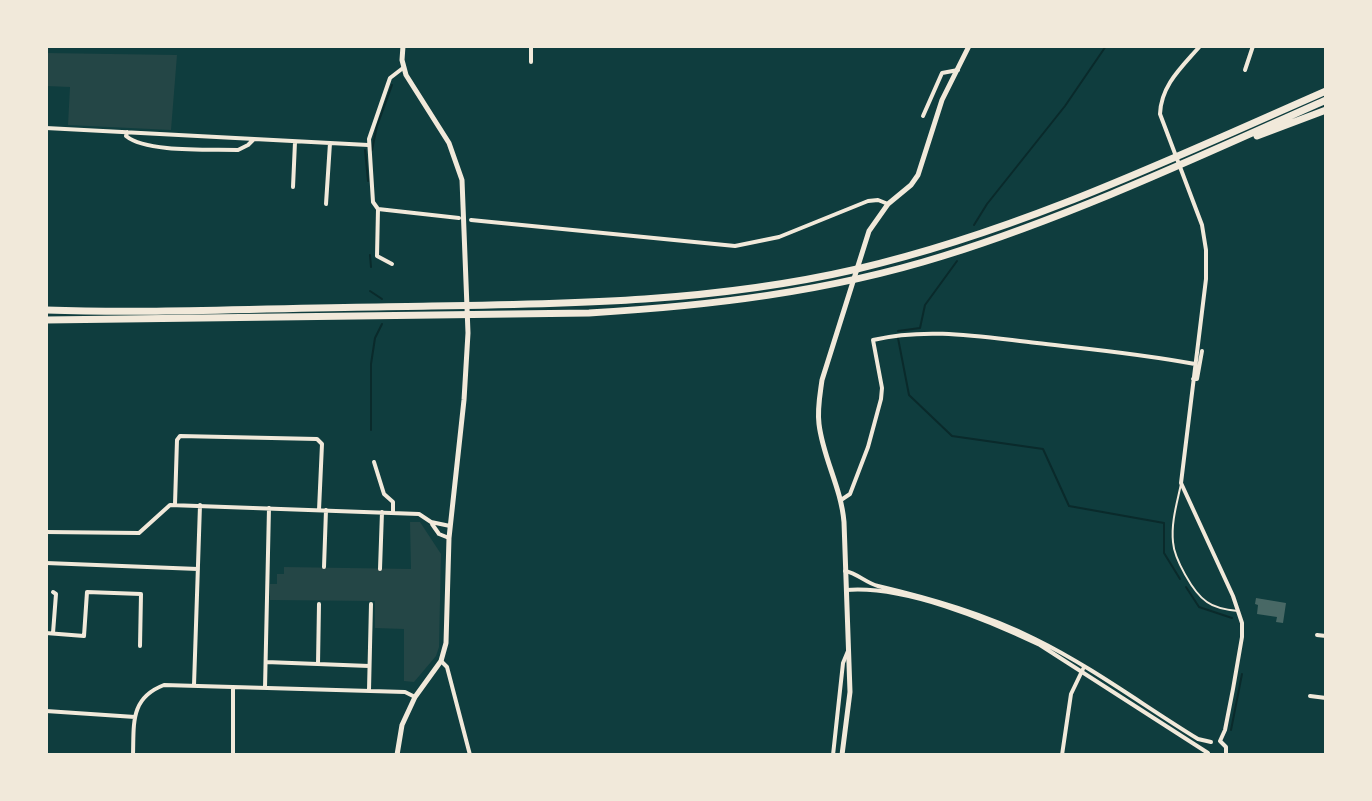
<!DOCTYPE html>
<html>
<head>
<meta charset="utf-8">
<style>
  body { margin:0 }
  #map { position:relative; width:1372px; height:801px; overflow:hidden; background:#0f3d3e; font-family:Roboto,sans-serif }
  canvas { display:block }
  .frame { position:absolute; inset:0; border:48px solid #f1e9da; pointer-events:none }
</style>
</head>
<body>
<div id="map">
<canvas width="1372" height="801"></canvas>
<div class="frame"></div>
</div>
<script>
const context = document.querySelector('canvas').getContext('2d');
context.lineJoin = 'round';
function paint(path, color) {
  context.fillStyle = color;
  context.fill(path, 'evenodd');
}
function stroke(path, color, width, dash) {
  context.strokeStyle = color;
  context.lineWidth = width;
  context.lineCap = dash ? 'butt' : 'round';
  context.setLineDash(dash || []);
  context.stroke(path);
}
paint(new Path2D(`
  M46,53L177,55L171,130L68,125L70,87L46,86Z
  M410,522H420L441,554L439,647L436,656L414,682L404,681V629L375,628V601L270,600V584H277V574H284V567L411,569Z`), '#244646');
stroke(new Path2D(`
  M365,150L368,181
  M372,150L377,126L392,85
  M974,225L987,204L1065,106L1106,46
  M370,255L371,267
  M370,291L382,299
  M898,331L920,328L925,305L957,261
  M898,338L909,395L952,436L1043,449L1069,506L1164,523V553L1180,579
  M371,430V364L375,338L382,324
  M1186,587L1199,607L1232,618
  M1231,730L1242,674`), '#0a2a2b', 2);
paint(new Path2D(`
  M1256,598L1286,603L1283,623L1276,622L1277,617L1257,614L1258,605L1255,604Z`), '#486865');
stroke(new Path2D(`
  M1181,484C1177,503 1171,522 1173,542C1174,558 1193,593 1207,602C1215,608 1228,610 1238,611`), '#f1e9da', 2);
stroke(new Path2D(`
  M1200,46C1182,67 1161,85 1160,114L1202,225L1206,250V279L1181,483L1233,596L1242,623V637L1233,689L1225,730L1220,741
  M531,62V46
  M1245,70L1253,46
  M923,116L942,73L958,70
  M46,128L368,145
  M127,132L126,136C147,153 210,149 238,150L248,145L253,140
  M293,187L295,142
  M326,204L330,143
  M378,209L459,218
  M471,220L735,246L779,237L868,201L878,200L888,204
  M392,264L377,256L378,209L373,202L369,139L390,78L403,68
  M1193,379H1197L1202,351
  M374,462L384,494L393,502V512
  M841,500L850,494L868,447L881,399L882,388L873,340C928,327 982,337 1037,343C1090,349 1143,354 1195,364
  M175,504L177,440L180,436L317,439L322,444L319,510
  M432,524L439,534L449,538
  M46,532L139,533L170,505L419,514L431,522L450,526
  M46,563L198,569
  M324,567L326,510
  M380,569L382,512
  M845,571C857,573 866,583 878,586C933,599 984,614 1035,639C1092,667 1144,706 1198,739L1211,742
  M846,590C904,585 988,620 1040,645L1208,753
  M53,592L56,594L53,633
  M46,633L84,636L87,592L141,594L140,646
  M1317,635L1326,636
  M441,661L447,667L470,755
  M266,662L369,666
  M318,664L319,604
  M194,685L200,505
  M265,688L269,508
  M369,690L371,604
  M1310,696L1326,698
  M46,711L135,717
  M1220,741L1226,747V755
  M133,755C134,723 130,698 164,685L405,692L415,697
  M233,755V687
  M833,755L843,663L848,651
  M1062,755L1071,694L1083,669`), '#f1e9da', 4);
stroke(new Path2D(`
  M397,755L402,725L415,697L441,661L446,643L449,538L464,400L468,333L462,180L449,143L406,75L402,60L403,46
  M842,755L850,692L844,522C841,487 823,458 819,424C817,409 820,395 822,380L869,231L888,204L911,185L918,175L942,100L969,46`), '#f1e9da', 5);
stroke(new Path2D(`
  M1257,136L1326,110
  M46,310C156,314 267,308 377,307C539,304 697,306 857,269C1020,231 1173,158 1326,91
  M46,320L589,313C708,306 828,292 943,256C1074,215 1200,156 1326,100`), '#f1e9da', 7);
</script>
</body>
</html>
